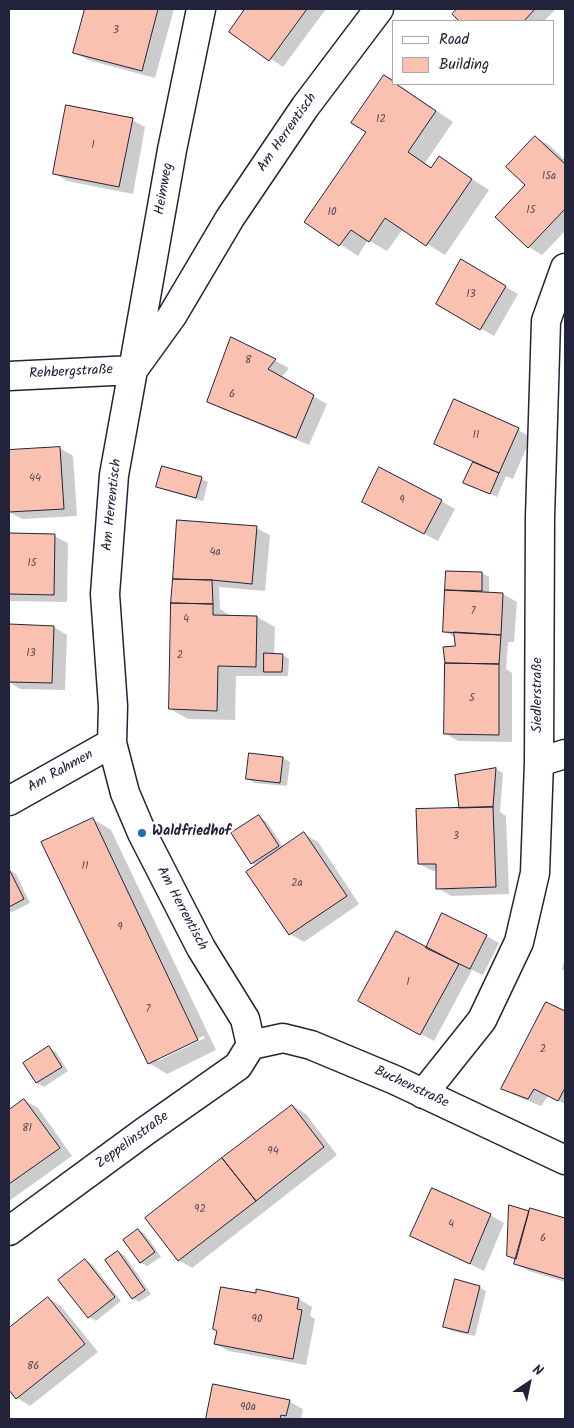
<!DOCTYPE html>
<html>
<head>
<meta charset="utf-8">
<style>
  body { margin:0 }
  #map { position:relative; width:574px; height:1428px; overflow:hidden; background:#fff; font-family:Kalam,sans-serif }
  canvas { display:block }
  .frame { position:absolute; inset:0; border:10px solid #22223b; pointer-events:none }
  .legend { position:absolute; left:392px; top:20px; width:162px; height:65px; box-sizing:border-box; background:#fff; border:1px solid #a7a7b1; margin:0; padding:6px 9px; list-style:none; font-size:15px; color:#22223b }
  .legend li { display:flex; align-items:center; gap:10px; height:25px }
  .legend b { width:25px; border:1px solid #a7a7b1 }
  .north { position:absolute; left:504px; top:1358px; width:50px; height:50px; -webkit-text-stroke:4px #fff; paint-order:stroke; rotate:34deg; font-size:14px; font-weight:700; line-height:20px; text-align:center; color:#22223b }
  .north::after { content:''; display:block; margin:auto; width:18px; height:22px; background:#22223b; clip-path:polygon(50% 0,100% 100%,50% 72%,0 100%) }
</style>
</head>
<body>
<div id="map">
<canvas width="574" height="1428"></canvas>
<div class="frame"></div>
<ul class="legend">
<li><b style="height:6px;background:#fff"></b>Road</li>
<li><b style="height:14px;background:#fac1b1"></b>Building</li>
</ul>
<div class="north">N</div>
</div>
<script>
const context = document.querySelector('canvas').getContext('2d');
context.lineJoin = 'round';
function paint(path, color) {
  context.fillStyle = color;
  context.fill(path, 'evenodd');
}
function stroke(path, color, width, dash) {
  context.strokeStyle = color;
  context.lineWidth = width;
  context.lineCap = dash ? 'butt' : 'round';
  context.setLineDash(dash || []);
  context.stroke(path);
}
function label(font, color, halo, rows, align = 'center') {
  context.font = font + ' Kalam,sans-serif';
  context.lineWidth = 5;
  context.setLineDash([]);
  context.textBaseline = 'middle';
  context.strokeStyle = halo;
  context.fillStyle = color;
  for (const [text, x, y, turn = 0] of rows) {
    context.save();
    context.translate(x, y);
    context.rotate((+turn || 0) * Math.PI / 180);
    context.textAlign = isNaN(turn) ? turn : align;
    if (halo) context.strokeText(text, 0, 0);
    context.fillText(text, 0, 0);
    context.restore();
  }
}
paint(new Path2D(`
  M86,9H174L155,78L88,60L75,53Z
  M246,9H326L283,67L231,32Z
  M459,9H556L544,21H461L453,14Z
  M393,84L402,87L453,122L425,163L432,168L439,158L489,190L445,255L403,229L387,251L368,240L358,256L306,222L367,132Z
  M132,120L145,127L133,194L67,181L54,173Z
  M535,137L549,145L565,160V231L542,255L529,247L527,185Z
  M461,261L518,294L494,336L437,303Z
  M232,339L289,368L281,378L327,404L309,445L222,409L209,401Z
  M518,430L531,437L513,479L506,476L497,497L465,483L474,462L435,443Z
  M60,448L73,456L77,516L22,519L9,512V451Z
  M201,478L208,482L203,501L165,490L158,486Z
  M441,501L455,509L438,541L377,509Z
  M256,528L270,535L265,591L219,587L220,609L231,616L257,617L275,627L274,655H282L289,659L288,676H236L235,720L188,719L170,709L172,603Z
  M9,535L54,536L68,543L67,602L9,601Z
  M447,572L482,573L489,577V594H503L517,602L514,642H508L506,669L512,673V742L458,741L445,733L457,647L456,638L444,631Z
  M9,625L54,627L67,635L65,690L20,689L9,682Z
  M283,758L290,762L287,786L254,783L248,779Z
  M496,769L503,773L500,812L506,816L509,894L451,896L438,888L437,871H433L419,864L461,809L456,776Z
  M259,817L266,821L284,848L304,834L318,842L359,904L304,942L290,934L257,866L252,863L233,833Z
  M93,819L111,830L216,1050L167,1074L149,1063ZM203,1036L205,1038L158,1061V1058Z
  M9,870L16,874L30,903L12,912L9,911Z
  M486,936L499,943L483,975L472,970L434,1041L373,1008L426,949Z
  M565,959V971L562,969Z
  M546,1003L565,1013V1104L548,1096L541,1106L516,1096L503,1089Z
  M49,1048L56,1052L68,1071L44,1087L37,1083L25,1063Z
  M24,1100L38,1108L72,1156L9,1201V1111Z
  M293,1106L306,1114L337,1155L192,1268L179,1260L146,1218Z
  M531,1209L565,1220V1282L529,1271L516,1264L528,1213H530Z
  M490,1215L504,1223L484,1271L412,1236Z
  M138,1230L145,1234L161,1257L147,1266L140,1262Z
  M118,1252L125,1256L151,1294L139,1302L132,1298Z
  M85,1260L92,1264L121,1301L96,1321L89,1317L60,1280Z
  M479,1287L486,1291L475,1336L452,1331L445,1327Z
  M257,1291L299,1299L312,1307L310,1316L315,1319L306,1365L229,1351L215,1344L257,1295Z
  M48,1298L61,1306L98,1352L30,1406L17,1398L9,1388V1330Z
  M214,1386L290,1402L303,1409L301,1419H207Z`), '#0003');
const building = new Path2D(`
  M85,9H158L142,71L73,53Z
  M245,9H307L269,61L229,32Z
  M457,9H535L524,21H459L452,14Z
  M384,75L393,81V84H396L436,111L408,152L431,168L439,156L472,179L426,246L385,218L369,242L351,230L339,246L304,222L366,132L351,123Z
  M66,105L133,118L119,187L53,174Z
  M535,136L565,164V209L528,248L495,217L525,185L506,167Z
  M461,259L506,286L480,330L436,304Z
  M231,337L276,359L268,369L314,395L296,438L207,402Z
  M454,399L519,428L499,473L434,444Z
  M60,447L64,509L9,512V450Z
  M473,462L499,473L490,494L463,483Z
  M162,466L202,477L196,498L156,487Z
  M379,467L442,500L424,534L362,502Z
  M177,520L257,526L252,584L212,580L173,579Z
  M9,533L55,534L54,595L9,594Z
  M446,571L482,572V591L445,590Z
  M173,579L212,580L213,604L171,603Z
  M445,590L503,593L501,635L443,632Z
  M171,603L213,604V615L257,616L256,667L218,666L217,711L169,709Z
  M9,624L54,626L52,683L9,682Z
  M454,632L501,635L499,664L445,663L443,647L455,646Z
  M264,653L283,654L282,672H264Z
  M445,663L499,664V735L444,734Z
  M249,753L283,757L280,783L246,779Z
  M496,768L493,807L459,808L455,775Z
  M493,807L496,887L436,889V864H418L416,809Z
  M259,815L279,846L251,864L231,833Z
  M93,818L198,1040L148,1064L41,842Z
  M304,832L347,896L289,935L246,872Z
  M9,869L24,899L9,907Z
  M442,913L487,935L470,969L426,948Z
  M396,931L459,964L420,1035L358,1001Z
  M546,1002L565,1011V1088L558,1101L534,1089L528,1099L501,1089Z
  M49,1046L62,1067L36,1083L23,1063Z
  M24,1099L60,1148L9,1184V1110Z
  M292,1105L324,1147L256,1201L222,1158Z
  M222,1158L256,1201L178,1261L145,1218Z
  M432,1188L491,1214L470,1264L410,1236Z
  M509,1205L529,1211L516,1259L507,1256Z
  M530,1208L565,1218V1279L514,1264Z
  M138,1229L155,1252L140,1263L123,1240Z
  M118,1251L145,1290L132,1299L105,1260Z
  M85,1259L115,1297L88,1318L58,1280Z
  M455,1279L480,1286L468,1333L443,1327Z
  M221,1287L256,1293V1289L299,1298L297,1309L302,1310L293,1359L214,1344L217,1331L213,1329Z
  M48,1297L85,1344L16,1399L9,1390V1328Z
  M213,1384L290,1400L286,1416L281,1415L280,1419H206Z`);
paint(building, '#fac1b1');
stroke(building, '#22223b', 1);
const minor = new Path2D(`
  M9,376L133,370L172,150L201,9
  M539,762L565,754
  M9,801L112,743
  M251,1045L245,1019L201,948L142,833L125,793L112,743L113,706L105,594L114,475L133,370L172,316L230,218L305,107L379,9
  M251,1045L283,1038L311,1045L395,1080L565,1160
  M423,1094L482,1020L519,942L535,873L539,762L540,517L546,321L565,268
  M9,1231L144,1132L238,1066L251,1045`);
stroke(minor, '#22223b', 31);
stroke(minor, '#fff', 28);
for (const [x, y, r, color] of [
  [142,833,5,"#1f6fb2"]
]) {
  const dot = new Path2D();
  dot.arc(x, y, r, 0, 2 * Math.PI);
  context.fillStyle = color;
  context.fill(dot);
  stroke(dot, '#fff', 2);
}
label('11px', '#584a58', null, [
  ["3",116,31],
  ["12",381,120],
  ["1",93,146],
  ["15a",549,177],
  ["15",531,211],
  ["10",332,213],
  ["13",471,295],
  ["8",248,361],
  ["6",232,395],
  ["11",476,436],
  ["44",35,479],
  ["9",402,501],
  ["4a",215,553],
  ["15",32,564],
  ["7",473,612],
  ["4",186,620],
  ["13",31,654],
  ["2",180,656],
  ["5",472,699],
  ["3",456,837],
  ["11",85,867],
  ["2a",297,884],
  ["9",120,928],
  ["1",408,983],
  ["7",148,1010],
  ["2",543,1050],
  ["81",27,1129],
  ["94",273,1152],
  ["92",200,1210],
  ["4",451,1225],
  ["6",543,1239],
  ["90",257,1320],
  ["86",33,1367],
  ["90a",248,1408]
]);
label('14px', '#22223b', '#fff', [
  ["Am Herrentisch",288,133,-55],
  ["Heimweg",165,189,-80],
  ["Rehbergstraße",71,373,-3],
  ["Am Herrentisch",113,505,-84],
  ["Siedlerstraße",539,695,-90],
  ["Am Rahmen",61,772,-29],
  ["Am Herrentisch",181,909,62],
  ["Buchenstraße",411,1088,25],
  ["Zeppelinstraße",133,1141,-36]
]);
label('bold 14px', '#22223b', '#fff', [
  ["Waldfriedhof",152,833]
], 'left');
</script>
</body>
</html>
